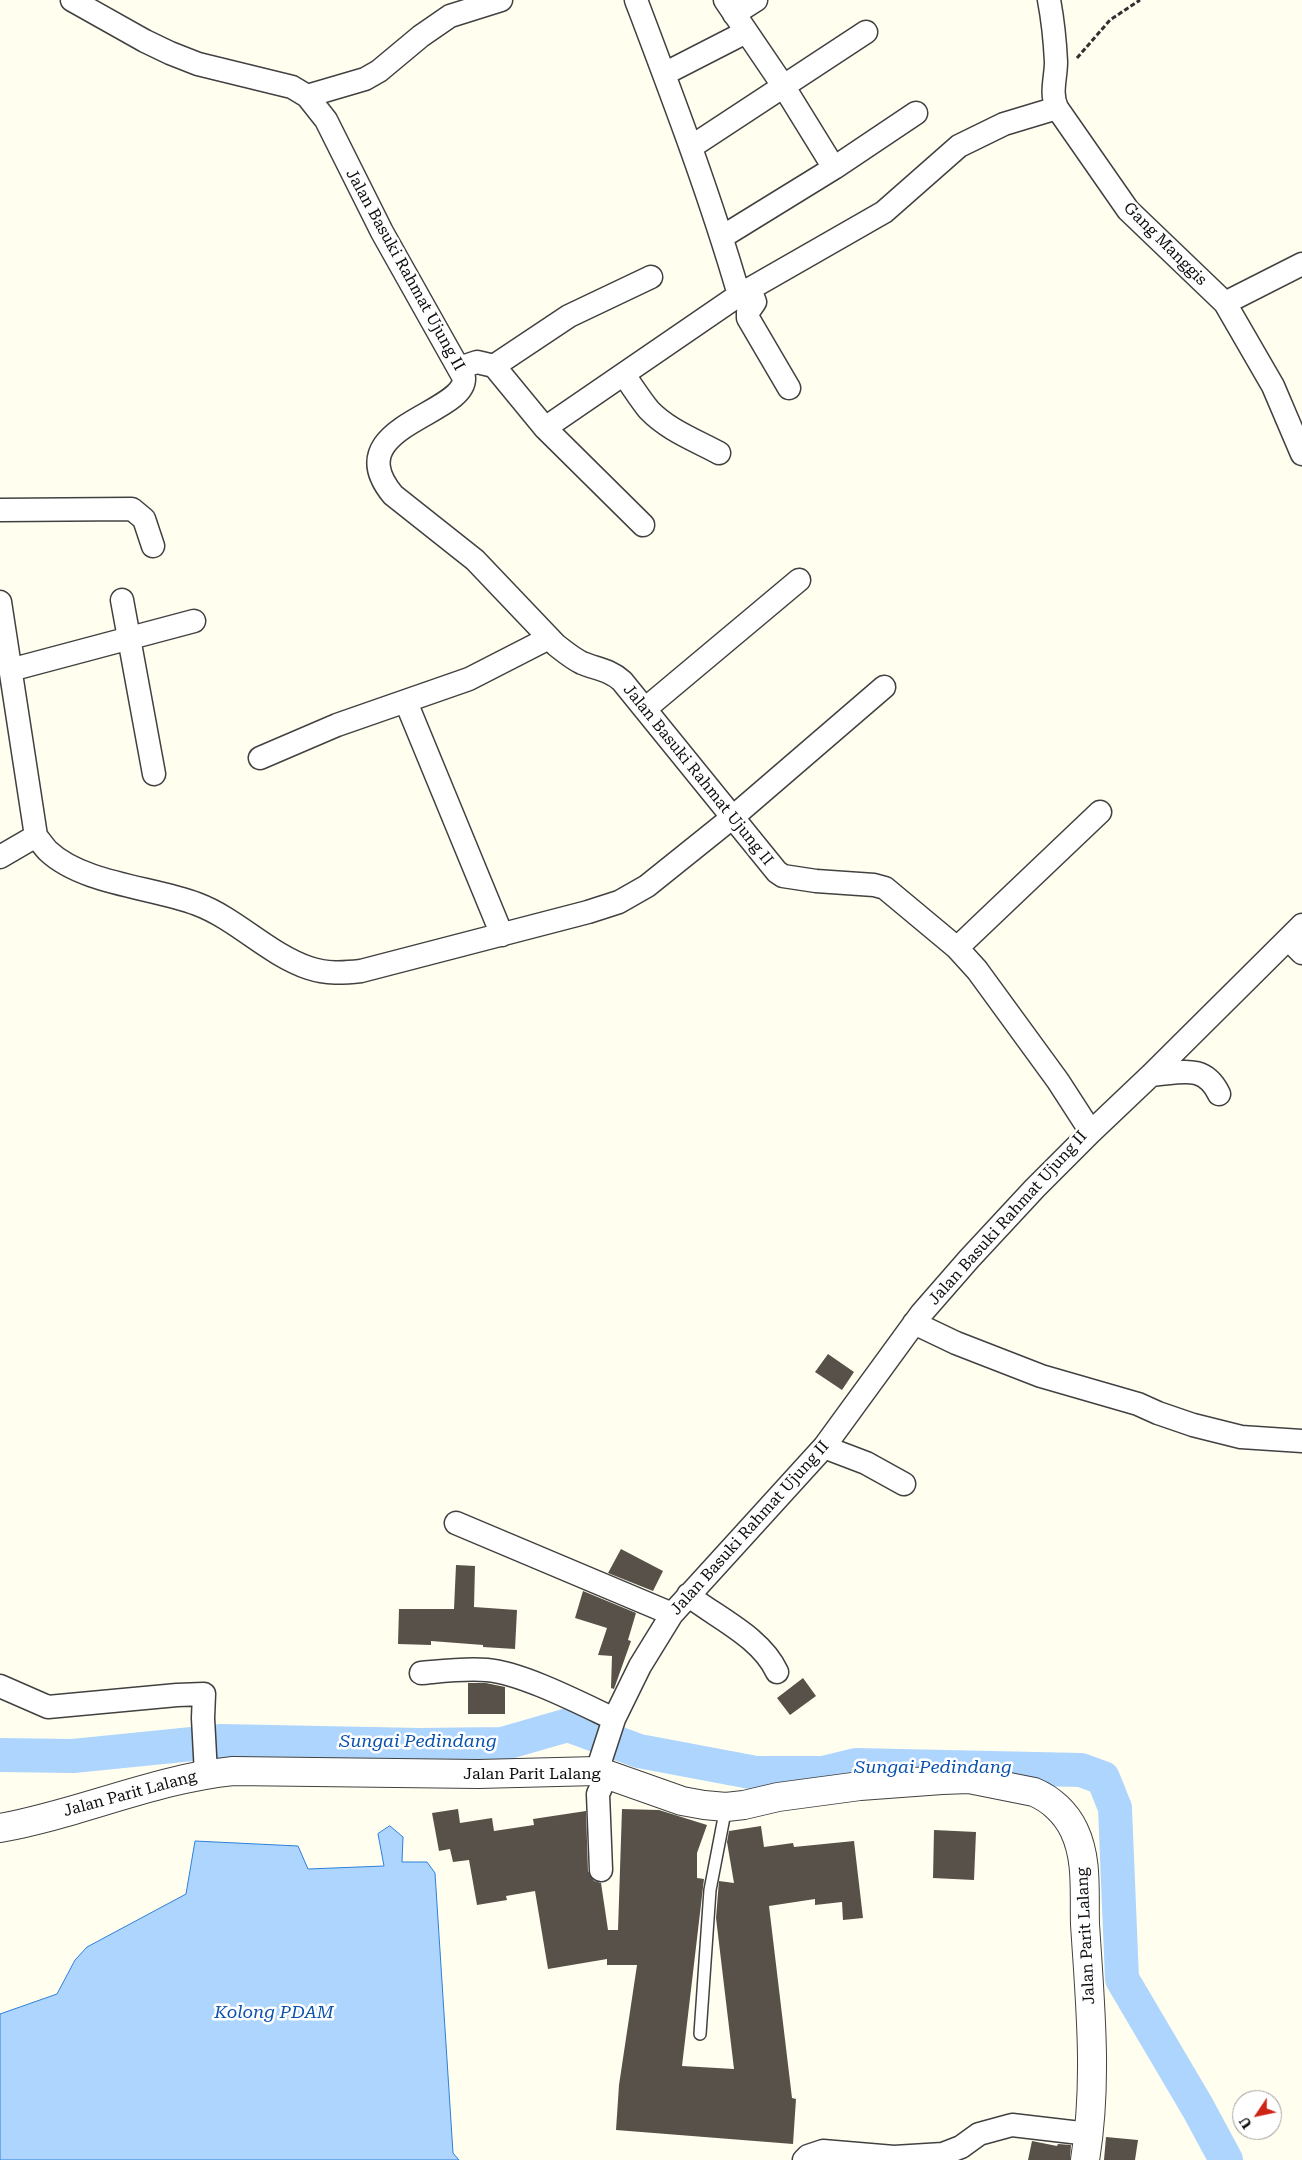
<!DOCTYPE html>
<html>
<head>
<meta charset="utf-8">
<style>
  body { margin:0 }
  #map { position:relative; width:1302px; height:2160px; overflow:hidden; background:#fffeef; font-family:"Roboto Serif",serif }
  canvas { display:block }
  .north { position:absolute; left:1232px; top:2090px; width:50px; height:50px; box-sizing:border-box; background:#fff; border:1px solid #9f9f9f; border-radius:50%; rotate:236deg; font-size:14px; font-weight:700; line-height:20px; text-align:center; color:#0e0e0e }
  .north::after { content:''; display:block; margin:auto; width:18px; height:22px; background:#ce2416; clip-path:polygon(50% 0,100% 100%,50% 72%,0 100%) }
</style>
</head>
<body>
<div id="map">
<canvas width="1302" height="2160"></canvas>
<div class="north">U</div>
</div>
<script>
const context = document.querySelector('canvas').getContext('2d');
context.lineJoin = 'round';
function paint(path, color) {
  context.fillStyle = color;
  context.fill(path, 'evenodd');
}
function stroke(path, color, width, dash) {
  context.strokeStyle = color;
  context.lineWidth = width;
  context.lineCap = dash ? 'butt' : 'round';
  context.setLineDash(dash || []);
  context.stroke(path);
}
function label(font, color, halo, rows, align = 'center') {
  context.font = font + ' "Roboto Serif",serif';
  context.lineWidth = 5;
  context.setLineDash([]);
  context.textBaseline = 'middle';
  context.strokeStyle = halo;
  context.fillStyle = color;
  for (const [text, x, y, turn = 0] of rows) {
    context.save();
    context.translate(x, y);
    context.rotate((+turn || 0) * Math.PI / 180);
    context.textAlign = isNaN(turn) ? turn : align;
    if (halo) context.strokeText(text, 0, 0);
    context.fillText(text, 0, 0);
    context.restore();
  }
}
const water = new Path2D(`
  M390,1826L403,1837L402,1862H427L435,1873L453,2153L459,2160H0V2014L57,1994L75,1960L87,1947L186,1894L195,1841L298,1846L308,1869L384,1866L378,1834Z`);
paint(water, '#add5fd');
stroke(water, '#2c80dc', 1);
stroke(new Path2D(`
  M0,1755L73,1756L222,1741L419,1745L502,1744L568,1725L639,1751L756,1773H823L856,1765L1081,1770L1103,1778L1115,1808L1122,1979L1198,2108L1226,2160`), '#add5fd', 34);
paint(new Path2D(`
  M828,1354L854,1372L842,1390L815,1372Z
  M621,1549L663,1571L653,1591L608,1573Z
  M456,1565L475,1566L474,1607L517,1610L515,1649L483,1647V1645L431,1641V1645L398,1644L399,1609H454Z
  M583,1591L636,1613L628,1640L631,1641L614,1689L611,1688L612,1656L598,1655L607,1628L575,1618Z
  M803,1678L816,1696L790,1715L777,1698Z
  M468,1683H486L505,1687V1714H468Z
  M458,1809L460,1823L492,1818L494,1831L534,1825L533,1819L586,1811L588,1871L594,1881L601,1883L608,1930H618L622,1809L659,1810L707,1825L697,1853V1878L704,1879L682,2066L734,2069L716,1918L719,1881L734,1883L727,1842L729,1831L761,1826L764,1847L793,1843L794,1847L854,1841L863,1918L843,1920L842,1902L815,1905V1899L769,1906L792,2098L796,2099L793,2144L616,2130L619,2085L637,1965H607V1959L548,1969L535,1891L506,1896L507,1900L477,1905L469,1860L453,1862L450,1849L439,1851L432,1813Z
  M934,1830L976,1832L974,1880L933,1878Z
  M1106,2137L1138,2140L1135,2160H1104Z
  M1032,2141L1057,2146L1058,2144L1071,2145L1070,2160H1028Z`), '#585149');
const service = new Path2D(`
  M700,2034L710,1890L726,1807`);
const minor = new Path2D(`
  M72,0L145,41L170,53L198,64L292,87L307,96L326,120L382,232L464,378C466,415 336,426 393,495L475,560L556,645C565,652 572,658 582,663C597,669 610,670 622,681L777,872L783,876L816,881L874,885L885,888L957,948L977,970L1058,1081L1091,1132L1035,1188L969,1259L921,1314L824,1447L672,1614L640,1666L614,1719L597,1771
  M636,0C673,98 710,195 739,295
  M725,0L784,87L834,168
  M1049,0C1053,21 1055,41 1056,62C1056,78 1050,93 1057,108L1128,210L1225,303L1273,386L1302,454
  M734,14L756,0
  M664,74L746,32
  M307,96L365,79L379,71L421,36L450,16L501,0
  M691,147L866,32
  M722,237L834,168L916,113
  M750,289L755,302L748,312V318L789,388
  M1225,303L1302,264
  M494,366L569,316L651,277
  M459,368L477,362L494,366L545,428L643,525
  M624,375C632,386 640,399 649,410C668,430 695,440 719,453
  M545,428L739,295L884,212L959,146L1004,124L1057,108
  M0,510L132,509L144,519L153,546
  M122,600L154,774
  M0,602L36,836C40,841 44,847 48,851C83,884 152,887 197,904C237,919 268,954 309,968C327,974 343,973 361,971L588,912L619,902L647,886L733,817L884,687
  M10,670L194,621
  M406,702L502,935
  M645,709L799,580
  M260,758L337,725L469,679L549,638
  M0,857L36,836
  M1288,939L1302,953
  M957,948L1100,812
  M1151,1075C1181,1073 1204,1063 1219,1094
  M1091,1132L1151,1075L1302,925
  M914,1323L956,1343L1041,1376L1138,1404L1158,1413L1193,1425L1241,1437L1302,1441
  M824,1447L866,1463L904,1484
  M456,1523L672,1614
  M688,1595C717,1618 761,1637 777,1672
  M421,1673C443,1671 465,1668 487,1670C522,1673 580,1703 614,1719
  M0,1686L48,1707L177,1695L204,1694L203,1718L206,1774
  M601,1870L598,1794L603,1783L611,1775
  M804,2160L808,2156L823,2151L894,2157L943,2154L961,2147L979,2134L1012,2125L1089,2134`);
const tertiary = new Path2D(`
  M0,1828C79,1814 154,1779 233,1771L478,1774L597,1771L682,1801L704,1805L726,1807L744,1805L778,1797L860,1786L942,1780L969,1779L1034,1792C1051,1799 1066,1813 1074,1830C1088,1859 1084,1893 1085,1924C1090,2003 1098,2082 1085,2160`);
stroke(service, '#414141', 14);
stroke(minor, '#414141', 25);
stroke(tertiary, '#414141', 30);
stroke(new Path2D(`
  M1077,58L1110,20L1140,0`), '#303030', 3, [5, 2.5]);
stroke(service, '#fff', 11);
stroke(minor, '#fff', 22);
stroke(tertiary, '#fff', 28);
label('16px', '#0e0e0e', '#fff', [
  ["Gang Manggis",1165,244,45],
  ["Jalan Basuki Rahmat Ujung II",405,270,61],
  ["Jalan Basuki Rahmat Ujung II",698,775,51],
  ["Jalan Basuki Rahmat Ujung II",1008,1218,-48],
  ["Jalan Basuki Rahmat Ujung II",750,1528,-48],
  ["Jalan Parit Lalang",532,1774],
  ["Jalan Parit Lalang",130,1794,-15],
  ["Jalan Parit Lalang",1086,1936,-93]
]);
label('italic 18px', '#0952ae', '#fff', [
  ["Sungai Pedindang",418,1742],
  ["Sungai Pedindang",933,1768],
  ["Kolong PDAM",274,2013]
]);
</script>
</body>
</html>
